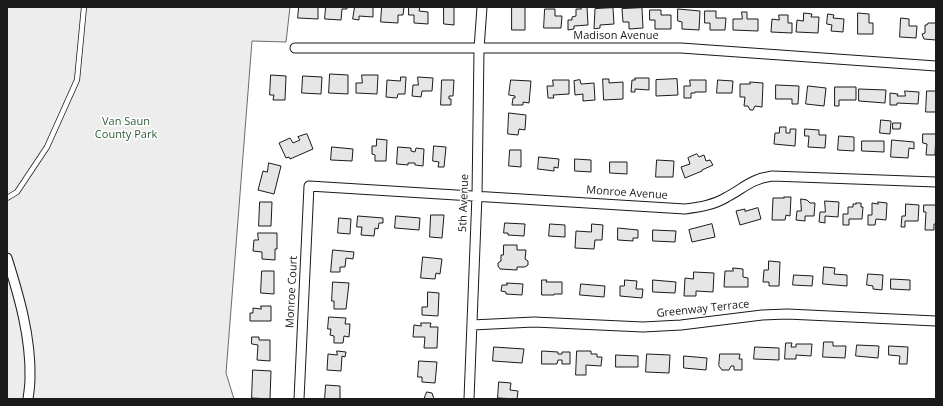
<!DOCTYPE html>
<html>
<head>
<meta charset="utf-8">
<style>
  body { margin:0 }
  #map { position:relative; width:943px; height:406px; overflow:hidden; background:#fff; font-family:"Open Sans",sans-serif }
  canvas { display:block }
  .frame { position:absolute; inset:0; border:8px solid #1a1a1a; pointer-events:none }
</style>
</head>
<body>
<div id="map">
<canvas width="943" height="406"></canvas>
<div class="frame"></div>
</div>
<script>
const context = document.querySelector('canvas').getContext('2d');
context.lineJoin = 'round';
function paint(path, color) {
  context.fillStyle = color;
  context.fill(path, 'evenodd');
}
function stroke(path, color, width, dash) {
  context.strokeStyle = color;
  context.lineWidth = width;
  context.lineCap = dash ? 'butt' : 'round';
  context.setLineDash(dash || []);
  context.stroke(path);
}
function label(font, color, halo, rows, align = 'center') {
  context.font = font + ' "Open Sans",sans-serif';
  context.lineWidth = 3;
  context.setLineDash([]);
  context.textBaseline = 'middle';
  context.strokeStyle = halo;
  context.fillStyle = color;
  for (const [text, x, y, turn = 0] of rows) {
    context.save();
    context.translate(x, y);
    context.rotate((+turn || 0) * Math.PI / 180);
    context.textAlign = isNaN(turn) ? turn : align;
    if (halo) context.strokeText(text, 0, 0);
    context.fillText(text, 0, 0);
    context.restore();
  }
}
const built = new Path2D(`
  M7,7H290L286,42L252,41L226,373L234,399H7Z`);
paint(built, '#ededed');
stroke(built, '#6a6a6a', 1);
const building = new Path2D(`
  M299,7H318V19L298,18Z
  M326,7H347V9H342L341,20L325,19Z
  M355,7H373V17L359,16V20L353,19Z
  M382,7H404L403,15H398V23L381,22Z
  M409,7H420L419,11L428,12V24L414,23V15H409Z
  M444,7H454V25L444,24Z
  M512,7H525V30H512Z
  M581,7H587L588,25L574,26V29L568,30V20H572V17L576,16V9H581Z
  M613,8L614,24L600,25V28L594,29L595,9Z
  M642,8L643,28L629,29V22H623L622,9Z
  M545,9H555V16H562L561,28H544Z
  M678,9L700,11L699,30L682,29V22L678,21Z
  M650,10H661V15H671V29H655V20H650Z
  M705,11H716V18H726L725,30H710V23H705Z
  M742,12H747V19H758V31L733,30V19H742Z
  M804,13L812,14L811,17H819L818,33L796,32L797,20L803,21Z
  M858,13L869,14V23H873V34H858Z
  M828,14L834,15L833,18L844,19L843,32L831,31L832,25L827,24Z
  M779,15H788V23H792V33L771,32L772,19L779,20Z
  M901,18L909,19V26H917L916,38L900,37Z
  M936,20V40L924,39L922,34L925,33V25H927L928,23H936Z
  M330,74L348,75V94L329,93Z
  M271,75L286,76L285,100H273L274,95H270Z
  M362,75H378L377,94L356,93V83H362Z
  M303,76L322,77L321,94L302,93Z
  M401,77H406L405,94H398L397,98L386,97L387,80L400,81Z
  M418,77L433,78L432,91H422L421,97L412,96L413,85H418Z
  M635,78H649V90L635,89V92H631L632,80H635Z
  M603,79H609V83L623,82V99L604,100Z
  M677,79L678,95L656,96V80Z
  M442,80H454L453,96H449V99H451V105H441Z
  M511,80L531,81L529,103L523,102V105H512L513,98H515V96L509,95Z
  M553,80H569V94L553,95L554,98H548L547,86H553Z
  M580,80L581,84L594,83L595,100L583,101V94L575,95L574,81Z
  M690,80H706V92H695V93H691V98H684V86H690Z
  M718,80L733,81L732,93H717Z
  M750,82L763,83L762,107L755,106L753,110H750L748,106H744L745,97H740V84H750Z
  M776,85L799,86L798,104H792V99H776Z
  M808,86L826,88L824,106L806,104Z
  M835,87H856V100H839V106H835Z
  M859,89L886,90L885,103L859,101Z
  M905,91L919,92L918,104L897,103V105H890V93L898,94L897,96H905Z
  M927,91H936V112H926Z
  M509,113L526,115L525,130L519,129L518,135L508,134Z
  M881,120L891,121L890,134L880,133Z
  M893,123H901L900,129H893Z
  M780,127H786V133H790V129H796L795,146L774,144L775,133H779Z
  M805,129L819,130V135H826L825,148L808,147L809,136H805Z
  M307,134L313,149L290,159L289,157L286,158L279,143L290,138L293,143L300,140L298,137Z
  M923,134H936L935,155H926L927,144L923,143Z
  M839,136L854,137V151L838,150Z
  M377,139L387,140L386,161H375V155L372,154V146H376Z
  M892,140L914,142V149L909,148L908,158L891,157Z
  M862,141H884V152L862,151Z
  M434,146L446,147L444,167H438L439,162L433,161Z
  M332,147L353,149L352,161L331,160Z
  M398,147L411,148V151L415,152L416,148L424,149L423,166L415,165V163H408V165L397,164Z
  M510,150H521V167L509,166Z
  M697,154L699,157L704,155L706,161L710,160L713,165L702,170V171L685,178L681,167L690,164L688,158Z
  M539,157L559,159L558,168L554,167V171L538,169Z
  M575,159L591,160V172L575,171Z
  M657,160L674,161L673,177H656Z
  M610,162H627V174L610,173Z
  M269,163L281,166L274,194L258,190L263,171L267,172Z
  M784,197H791L790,216L786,215L785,220H772L773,198H784Z
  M801,199L807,200L810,203H815L814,216H805V221L796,220L797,211H801Z
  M825,201L839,202L838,217L825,216V223L819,222L820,212H825Z
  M260,202H272L271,226H259Z
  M878,202L887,203L886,220L876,219L875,225H868V215H872V203L878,204Z
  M856,203H861V207H863L862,219H849V225H843V214H848V207H853V204H856Z
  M906,204L919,205L918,221H905V227H901L902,216H905Z
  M924,205H936V224H934V230H925L926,212H924Z
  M758,208L761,219L740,225L736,211L745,209V211Z
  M431,215H444L442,238L430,237Z
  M358,216L383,218V223H379L378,229L375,228L374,236L361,235L362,227H357Z
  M396,216L420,218L419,230L395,228Z
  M339,218L351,219L350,234L338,233Z
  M505,223L525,224L524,236L508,235V233H504Z
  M550,224L565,225V237L549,236Z
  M592,224L603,225L602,240H595L594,249L575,248L576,231L591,232Z
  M712,224L715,237L692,242L689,230Z
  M618,228L638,230V238H633V241L618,240Z
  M653,230L676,231L675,242L653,241Z
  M258,233H277V249H275V260L262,259V252L253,251L254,240H258Z
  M504,245H517V250H526L525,259L528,261V265L525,267H517V270L500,269L498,266V263L501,261V255H503Z
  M333,250L354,252L353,259L346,258L345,267H340V272H331Z
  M423,257L442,259L440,274L436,273L435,279L421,278Z
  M769,261L780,262L779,286H769V282H763L764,270H768Z
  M824,267L835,268L834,274L847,275V286L823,284Z
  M733,268L743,269V277L748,278V287H724L725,271H733Z
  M262,271H274V294L261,293Z
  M694,272L714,273L713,292L696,291V296H684L685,278L693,279Z
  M868,274L883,275L882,290L873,289V286L867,285Z
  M794,275L813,276L812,286L793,285Z
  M891,279L910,280V290L891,289Z
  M542,280H547L546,282H562V294H554V295H542Z
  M625,280L637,281L636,289H643L642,298L620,296V286H624Z
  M653,280L676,282L675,293L653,292Z
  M333,282L349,283L346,309H334V301H332Z
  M507,283L523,284L522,295L506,294V292L501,291L502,285H507Z
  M581,284L605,286L604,297L580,295Z
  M428,292L439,293L438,316L422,315V307H427Z
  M261,306H271V321H250V313H253V308L261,309Z
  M329,317L346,318L345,324H350L349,337L344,336L343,343H334V336L330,335L331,329H328Z
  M421,323H431L430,327H438L437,348H424L425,337H413L414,325L421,326Z
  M252,337H259V340H270V361L257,360L258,345L252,344Z
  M824,342H833V346H846L845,358L823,357Z
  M786,343H792L791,347H796V344H812L811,356L796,355V359H785Z
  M857,345L879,346L878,358L856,356Z
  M889,346L908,347L907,364H899L900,356L889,355Z
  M494,347L524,349L522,363L493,361Z
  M755,347L779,348V360L754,359Z
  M337,351L346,352L345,357L342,356L341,371L327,370L328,354L337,355Z
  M542,351L558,352V354H562V352H570V364H562V360H558L557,364H542Z
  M577,351H591V354H597V357H602L601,366L586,365V375H576Z
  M647,354L670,355L669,373L646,372Z
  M720,354H740L739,359H742V370H734V366H731L729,370H722L719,366Z
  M616,355L638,356V367H616Z
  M684,356L707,358L706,370L684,368Z
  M419,361L437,362L435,383L422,382V377H418Z
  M253,370L271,371L270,399L252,398Z
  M499,382L511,383L510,390L518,391L517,399L498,398Z
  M326,385L340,386V399H325Z
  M427,392L432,393L434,399H422H424L425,396Z`);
paint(building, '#e6e6e6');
stroke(building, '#1a1a1a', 1);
const lane = new Path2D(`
  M7,198L17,192L47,147L77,80L84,7`);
const street = new Path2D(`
  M295,48H681L936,66
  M7,258C19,296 31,337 30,378C30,385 29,392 28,399
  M472,325L534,322L643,327L681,325L762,315L787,314L936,321
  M299,399L309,186L685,209C700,207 714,205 727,197C744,188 751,179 772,176L936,182
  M469,399L477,195L479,49L482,7`);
stroke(lane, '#1a1a1a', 6);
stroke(street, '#1a1a1a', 11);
stroke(lane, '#fff', 4.5);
stroke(street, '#fff', 9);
label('11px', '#1a1a1a', '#fff', [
  ["Madison Avenue",616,36],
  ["Monroe Avenue",627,193,4],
  ["5th Avenue",464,203,-88],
  ["Monroe Court",292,292,-87],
  ["Greenway Terrace",703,309,-6]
]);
label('11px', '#2b5a34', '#fff', [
  ["Van Saun",126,122],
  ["County Park",126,135]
]);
</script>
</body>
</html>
